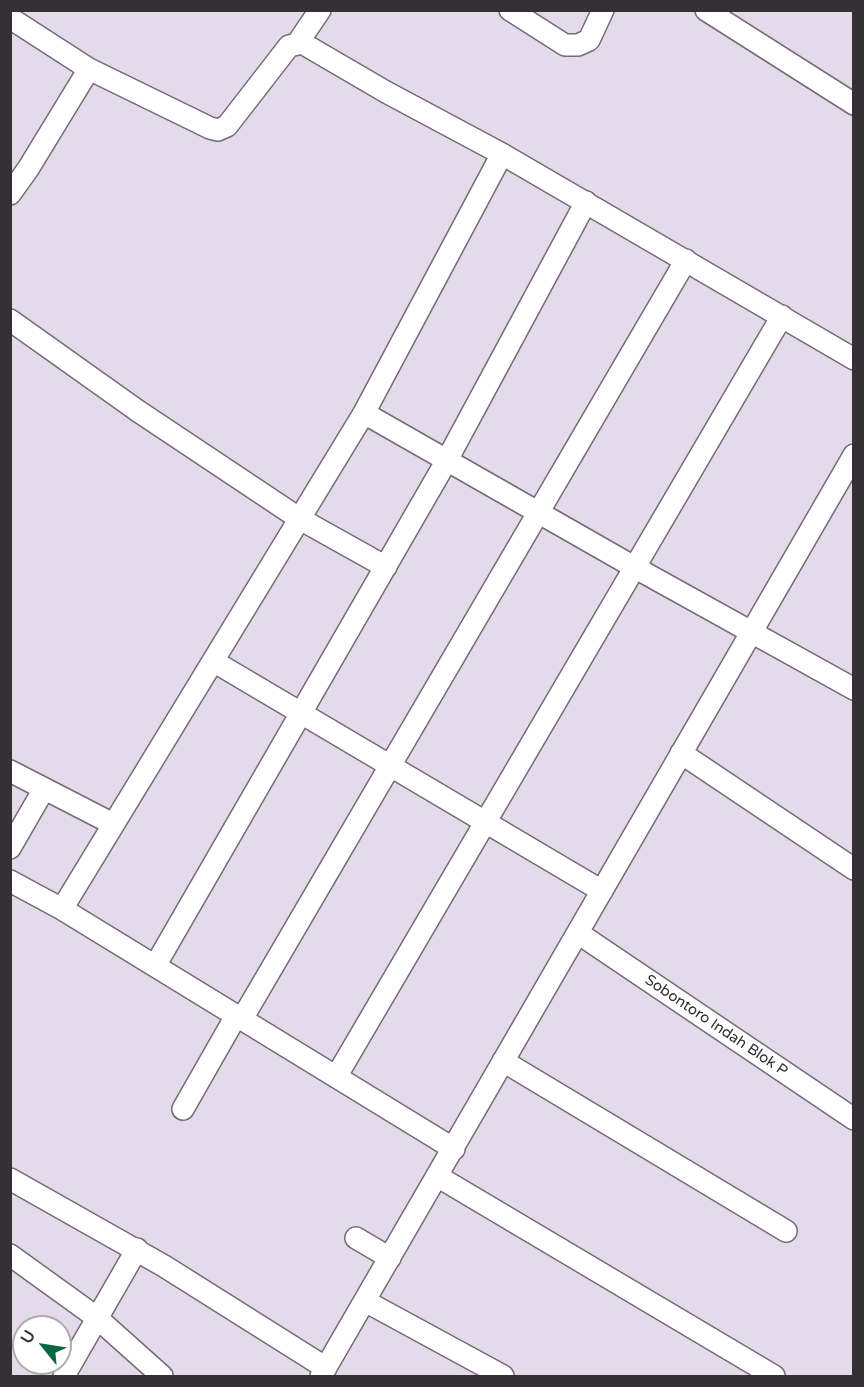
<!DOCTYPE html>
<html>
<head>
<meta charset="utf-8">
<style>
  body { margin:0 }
  #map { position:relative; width:864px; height:1387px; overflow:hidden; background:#e5dae9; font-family:"Varela Round",sans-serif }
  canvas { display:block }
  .frame { position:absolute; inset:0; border:12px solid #343036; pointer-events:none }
  .north { position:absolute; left:12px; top:1315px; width:60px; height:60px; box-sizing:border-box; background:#fff; border:2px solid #aeacaf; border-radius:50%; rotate:300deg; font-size:16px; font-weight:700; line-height:24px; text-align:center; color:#343036 }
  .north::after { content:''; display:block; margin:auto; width:21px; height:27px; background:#076a3f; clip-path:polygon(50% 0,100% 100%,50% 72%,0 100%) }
</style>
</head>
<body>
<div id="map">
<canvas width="864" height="1387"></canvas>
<div class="frame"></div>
<div class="north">U</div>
</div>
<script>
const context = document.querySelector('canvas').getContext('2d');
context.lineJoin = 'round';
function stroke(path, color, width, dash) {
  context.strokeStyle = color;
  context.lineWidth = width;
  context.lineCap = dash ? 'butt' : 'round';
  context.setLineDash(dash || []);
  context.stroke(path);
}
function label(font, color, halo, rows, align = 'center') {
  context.font = font + ' "Varela Round",sans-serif';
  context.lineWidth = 4.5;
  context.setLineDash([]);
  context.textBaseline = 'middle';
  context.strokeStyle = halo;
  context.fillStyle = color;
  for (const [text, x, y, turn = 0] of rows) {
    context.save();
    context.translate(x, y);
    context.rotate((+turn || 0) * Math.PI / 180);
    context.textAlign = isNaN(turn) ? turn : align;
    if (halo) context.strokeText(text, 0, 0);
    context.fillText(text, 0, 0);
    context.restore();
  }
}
const minor = new Path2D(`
  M510,10L565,45H578L589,40L603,10
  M706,10L854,104
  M10,18L89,69L28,169L10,194
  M297,44L320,10
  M89,69L210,128L218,130L227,126L289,46L302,43L386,92L502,154
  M10,320L138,411L300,519L386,567
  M364,413L634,567L854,689
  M213,661L602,891
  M681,753L854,869
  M10,771L113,824
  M10,848L44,789
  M10,881L62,909
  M578,933L854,1119
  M155,966L447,460L586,202
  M242,1019L686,260
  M503,1061L786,1231
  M336,1077L782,316
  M183,1109L236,1016
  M454,1149L62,909L364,413L502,154L854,359
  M437,1176L774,1376
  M10,1179L164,1266L326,1368
  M356,1238L390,1258
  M10,1255L96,1317L162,1376
  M365,1301L503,1376
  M64,1376L137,1249
  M321,1376L854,455`);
stroke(minor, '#746a78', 24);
stroke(minor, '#fff', 21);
label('15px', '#343036', '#fff', [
  ["Sobontoro Indah Blok P",716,1026,34]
]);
</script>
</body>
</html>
